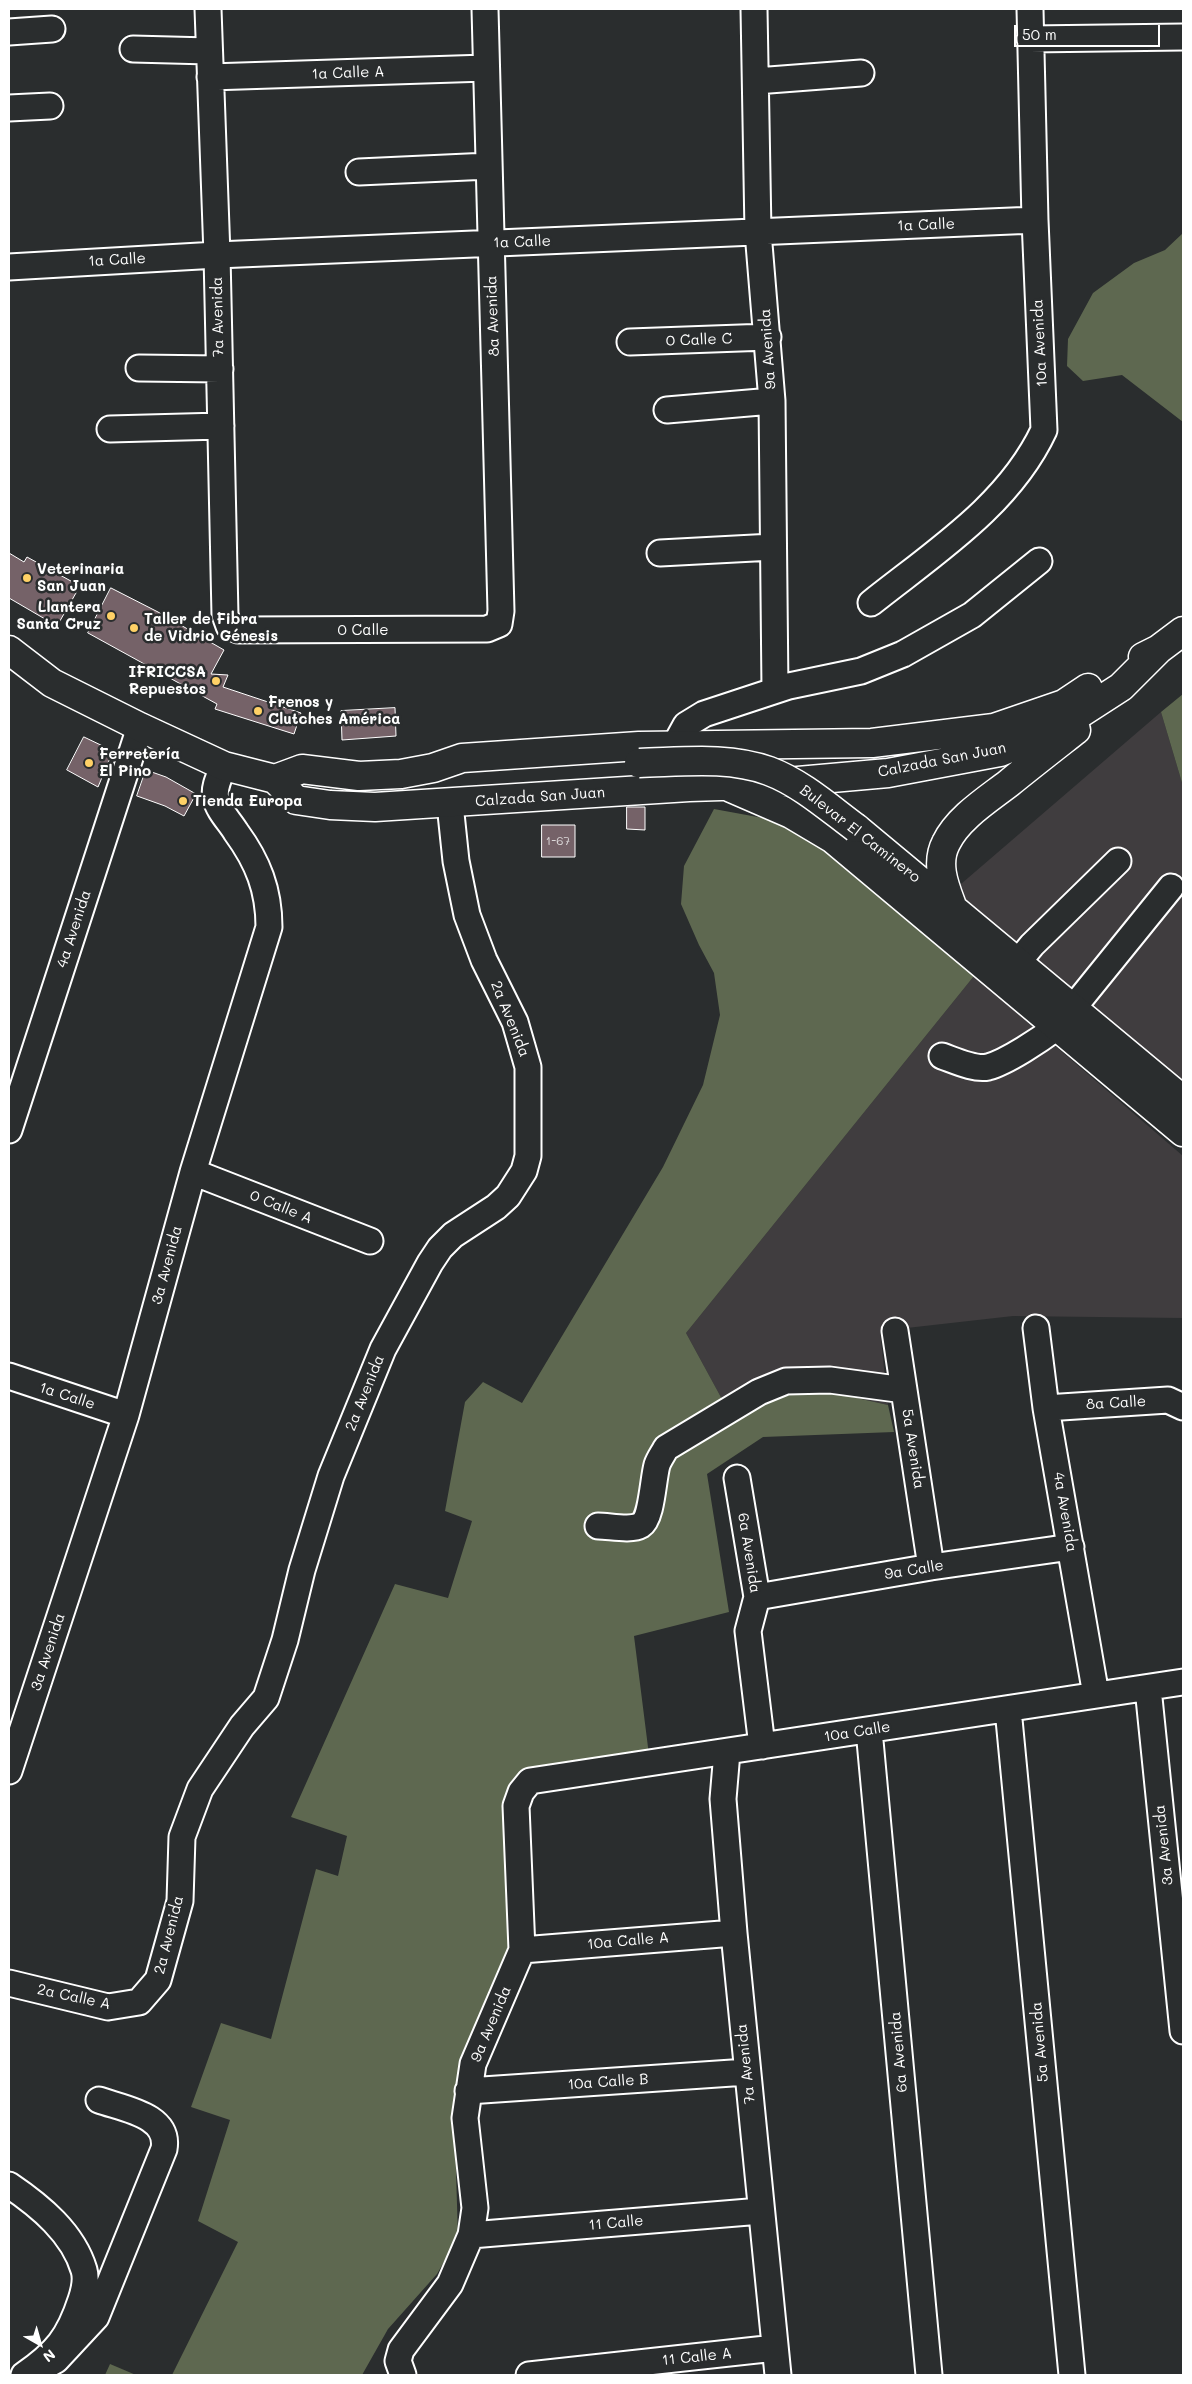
<!DOCTYPE html>
<html>
<head>
<meta charset="utf-8">
<style>
  body { margin:0 }
  #map { position:relative; width:1192px; height:2384px; overflow:hidden; background:#2a2d2e; font-family:Mali,sans-serif }
  canvas { display:block }
  .frame { position:absolute; inset:0; border:10px solid #fff; pointer-events:none }
  .north { position:absolute; left:15px; top:2319px; width:50px; height:50px; -webkit-text-stroke:4px #2a2d2e; paint-order:stroke; rotate:142deg; font-size:14px; font-weight:700; line-height:20px; text-align:center; color:#fff }
  .north::after { content:''; display:block; margin:auto; width:18px; height:22px; background:#fff; clip-path:polygon(50% 0,100% 100%,50% 72%,0 100%) }
  .scale { position:absolute; left:1014px; top:25px; width:146px; height:22px; box-sizing:border-box; border:2px solid #fff; border-top:0; padding-left:6px; font-size:15px; line-height:18px; white-space:nowrap; color:#fff; -webkit-text-stroke:4px #2a2d2e; paint-order:stroke }
</style>
</head>
<body>
<div id="map">
<canvas width="1192" height="2384"></canvas>
<div class="frame"></div>
<div class="north">N</div>
<div class="scale">50 m</div>
</div>
<script>
const context = document.querySelector('canvas').getContext('2d');
context.lineJoin = 'round';
function paint(path, color) {
  context.fillStyle = color;
  context.fill(path, 'evenodd');
}
function stroke(path, color, width, dash) {
  context.strokeStyle = color;
  context.lineWidth = width;
  context.lineCap = dash ? 'butt' : 'round';
  context.setLineDash(dash || []);
  context.stroke(path);
}
function label(font, color, halo, rows, align = 'center') {
  context.font = font + ' Mali,sans-serif';
  context.lineWidth = 5;
  context.setLineDash([]);
  context.textBaseline = 'middle';
  context.strokeStyle = halo;
  context.fillStyle = color;
  for (const [text, x, y, turn = 0] of rows) {
    context.save();
    context.translate(x, y);
    context.rotate((+turn || 0) * Math.PI / 180);
    context.textAlign = isNaN(turn) ? turn : align;
    if (halo) context.strokeText(text, 0, 0);
    context.fillText(text, 0, 0);
    context.restore();
  }
}
paint(new Path2D(`
  M1161,712L1183,786V1085L954,890Z
  M974,976L1183,1156V1318L1013,1316L880,1331L888,1405L808,1387L729,1412L686,1333Z`), '#403d3f');
paint(new Path2D(`
  M1183,233V422L1122,375L1083,381L1067,366L1068,339L1093,293L1134,263L1165,250Z
  M1183,694V786L1161,712Z
  M714,809L763,818L808,838L974,976L686,1333L729,1412L808,1387L888,1405L894,1432L763,1437L707,1474L729,1612L634,1636L650,1763L515,1788L511,1946L454,2106L458,2237L437,2274L388,2329L362,2375H172L238,2242L198,2221L230,2120L191,2107L221,2023L271,2039L316,1869L338,1876L347,1836L291,1817L395,1584L448,1598L472,1521L445,1511L465,1402L483,1382L522,1403L663,1167L703,1085L720,1015L714,973L699,945L681,904L684,866Z
  M110,2364L136,2375H105Z`), '#5e6850');
const building = new Path2D(`
  M9,553L24,562L27,557L80,586L57,626L9,598Z
  M111,588L158,612L224,650L211,674L228,675L223,687L301,713L294,734L215,709L217,704L88,633Z
  M395,708L396,736L342,740L341,711Z
  M84,737L107,748L111,756L98,787L67,770Z
  M146,770L166,777L196,794L184,816L165,806L137,796Z
  M627,807H645V830L627,829Z
  M542,825H575V857H542Z`);
paint(building, '#756268');
stroke(building, '#fff', 1);
const minor = new Path2D(`
  M208,9L217,255L225,615L229,626L238,630L487,629L499,624L501,611L485,9
  M754,9L758,232L772,401L775,690
  M9,32L52,29
  M1030,39L1183,37
  M133,49L209,51
  M210,77L486,68
  M756,81L861,73
  M9,108L50,106
  M359,172L489,166
  M9,267L217,255L1035,220
  M630,342L768,337
  M139,368L220,369
  M667,410L772,401
  M110,429L221,426
  M660,553L773,547
  M871,603C935,552 1009,505 1044,430L1035,220L1030,9
  M675,745L686,725L704,714L789,686L861,671L903,654L972,615L1039,561
  M1018,962L1032,945L1118,861
  M1073,1008L1171,887
  M942,1056C956,1061 975,1070 988,1067C1007,1062 1041,1039 1057,1027
  M9,1130L140,727
  M193,1172L370,1241
  M1036,1328L1046,1408L1096,1695
  M895,1331L931,1567
  M9,1376L126,1415
  M1046,1408L1168,1400L1183,1407
  M737,1478L757,1597L748,1631L762,1746
  M598,1526C610,1526 631,1531 641,1525C652,1518 653,1479 657,1465C659,1459 663,1454 666,1448L759,1392L786,1381L830,1380L904,1390
  M757,1597L931,1567L1071,1547
  M1148,1688L1183,2031
  M1008,1709L1072,2375
  M869,1730L929,2375
  M727,1752L723,1799L734,1933L778,2375
  M9,1771L126,1415L193,1172L269,927C269,890 258,862 236,832C230,822 218,810 216,799C213,788 219,777 224,766
  M522,1950L734,1933
  M9,1983L108,2007L139,2002L158,1980L180,1901L182,1837L200,1789L242,1726L266,1698L285,1640L302,1570L331,1476L383,1349L430,1263L440,1248L453,1235L496,1207L508,1196L524,1171L528,1156V1067L515,1022L484,960L467,915L456,861L450,804
  M468,2091L747,2072
  M9,2185C40,2206 73,2233 84,2270C87,2280 84,2291 81,2300C69,2337 56,2353 24,2375
  M471,2235L761,2211
  M40,2364L47,2365L56,2360L96,2317L164,2149C170,2115 124,2109 99,2100
  M403,2375L398,2361L401,2350L450,2284L471,2235L475,2208L465,2118L473,2064L522,1950L516,1806L521,1792L530,1781L1183,1682
  M529,2375L775,2348`);
const major = new Path2D(`
  M9,650L52,683L140,727L224,766L275,779L296,800L330,805L375,807L689,787L753,785L888,773L1000,752L1056,729L1121,687L1159,649
  M1143,657L1159,649L1183,631
  M275,779L302,769L359,776L401,774L433,768L462,758L639,746L872,743L994,728L1064,704L1088,688
  M731,788L791,814L833,839L1183,1132
  M856,828L1183,1100
  M952,906C945,887 935,864 946,843C958,818 987,800 1009,783C1031,765 1053,748 1076,730`);
stroke(minor, '#fff', 29);
stroke(major, '#fff', 31);
stroke(minor, '#2a2d2e', 25);
stroke(major, '#2a2d2e', 28);
const majorBridge = new Path2D(`
  M639,763C682,762 728,756 769,771C801,783 829,808 856,828`);
stroke(majorBridge, '#fff', 31, []);
stroke(majorBridge, '#2a2d2e', 28);
for (const [x, y, r, color] of [
  [27,578,5,"#ffd166"],
  [111,616,5,"#ffd166"],
  [134,628,5,"#ffd166"],
  [216,681,5,"#ffd166"],
  [258,711,5,"#ffd166"],
  [89,763,5,"#ffd166"],
  [183,801,5,"#ffd166"]
]) {
  const dot = new Path2D();
  dot.arc(x, y, r, 0, 2 * Math.PI);
  context.fillStyle = color;
  context.fill(dot);
  stroke(dot, '#2a2d2e', 2);
}
label('12px', '#dcd8d9', null, [
  ["1-67",558,841]
]);
label('15px', '#fff', '#2a2d2e', [
  ["1a Calle A",348,73,-2],
  ["1a Calle",926,225,-2],
  ["1a Calle",522,242,-2],
  ["1a Calle",117,260,-3],
  ["8a Avenida",493,316,-92],
  ["7a Avenida",218,317,-91],
  ["0 Calle C",699,340,-2],
  ["10a Avenida",1040,343,-93],
  ["9a Avenida",768,349,-94],
  ["0 Calle",363,630],
  ["Calzada San Juan",942,760,-11],
  ["Calzada San Juan",540,797,-4],
  ["Bulevar El Caminero",860,834,38],
  ["4a Avenida",74,929,-72],
  ["2a Avenida",510,1019,68],
  ["0 Calle A",281,1207,22],
  ["3a Avenida",167,1265,-75],
  ["2a Avenida",365,1393,-68],
  ["1a Calle",67,1396,18],
  ["8a Calle",1116,1403,-3],
  ["5a Avenida",913,1449,81],
  ["4a Avenida",1065,1512,80],
  ["6a Avenida",749,1553,81],
  ["9a Calle",914,1570,-9],
  ["3a Avenida",48,1652,-72],
  ["10a Calle",857,1732,-9],
  ["3a Avenida",1164,1845,-96],
  ["2a Avenida",169,1935,-76],
  ["10a Calle A",628,1941,-5],
  ["2a Calle A",74,1997,12],
  ["9a Avenida",491,2024,-67],
  ["5a Avenida",1040,2042,-95],
  ["6a Avenida",899,2052,-95],
  ["7a Avenida",746,2064,-96],
  ["10a Calle B",608,2082,-4],
  ["11 Calle",616,2223,-5],
  ["11 Calle A",697,2357,-6]
]);
label('bold 15px', '#fff', '#2a2d2e', [
  ["Veterinaria",37,569],
  ["San Juan",37,586],
  ["Llantera",101,607,"right"],
  ["Santa Cruz",101,624,"right"],
  ["Taller de Fibra",144,619],
  ["de Vidrio Génesis",144,636],
  ["IFRICCSA",206,672,"right"],
  ["Repuestos",206,689,"right"],
  ["Frenos y",268,702],
  ["Clutches América",268,719],
  ["Ferretería",99,754],
  ["El Pino",99,771],
  ["Tienda Europa",193,801]
], 'left');
</script>
</body>
</html>
